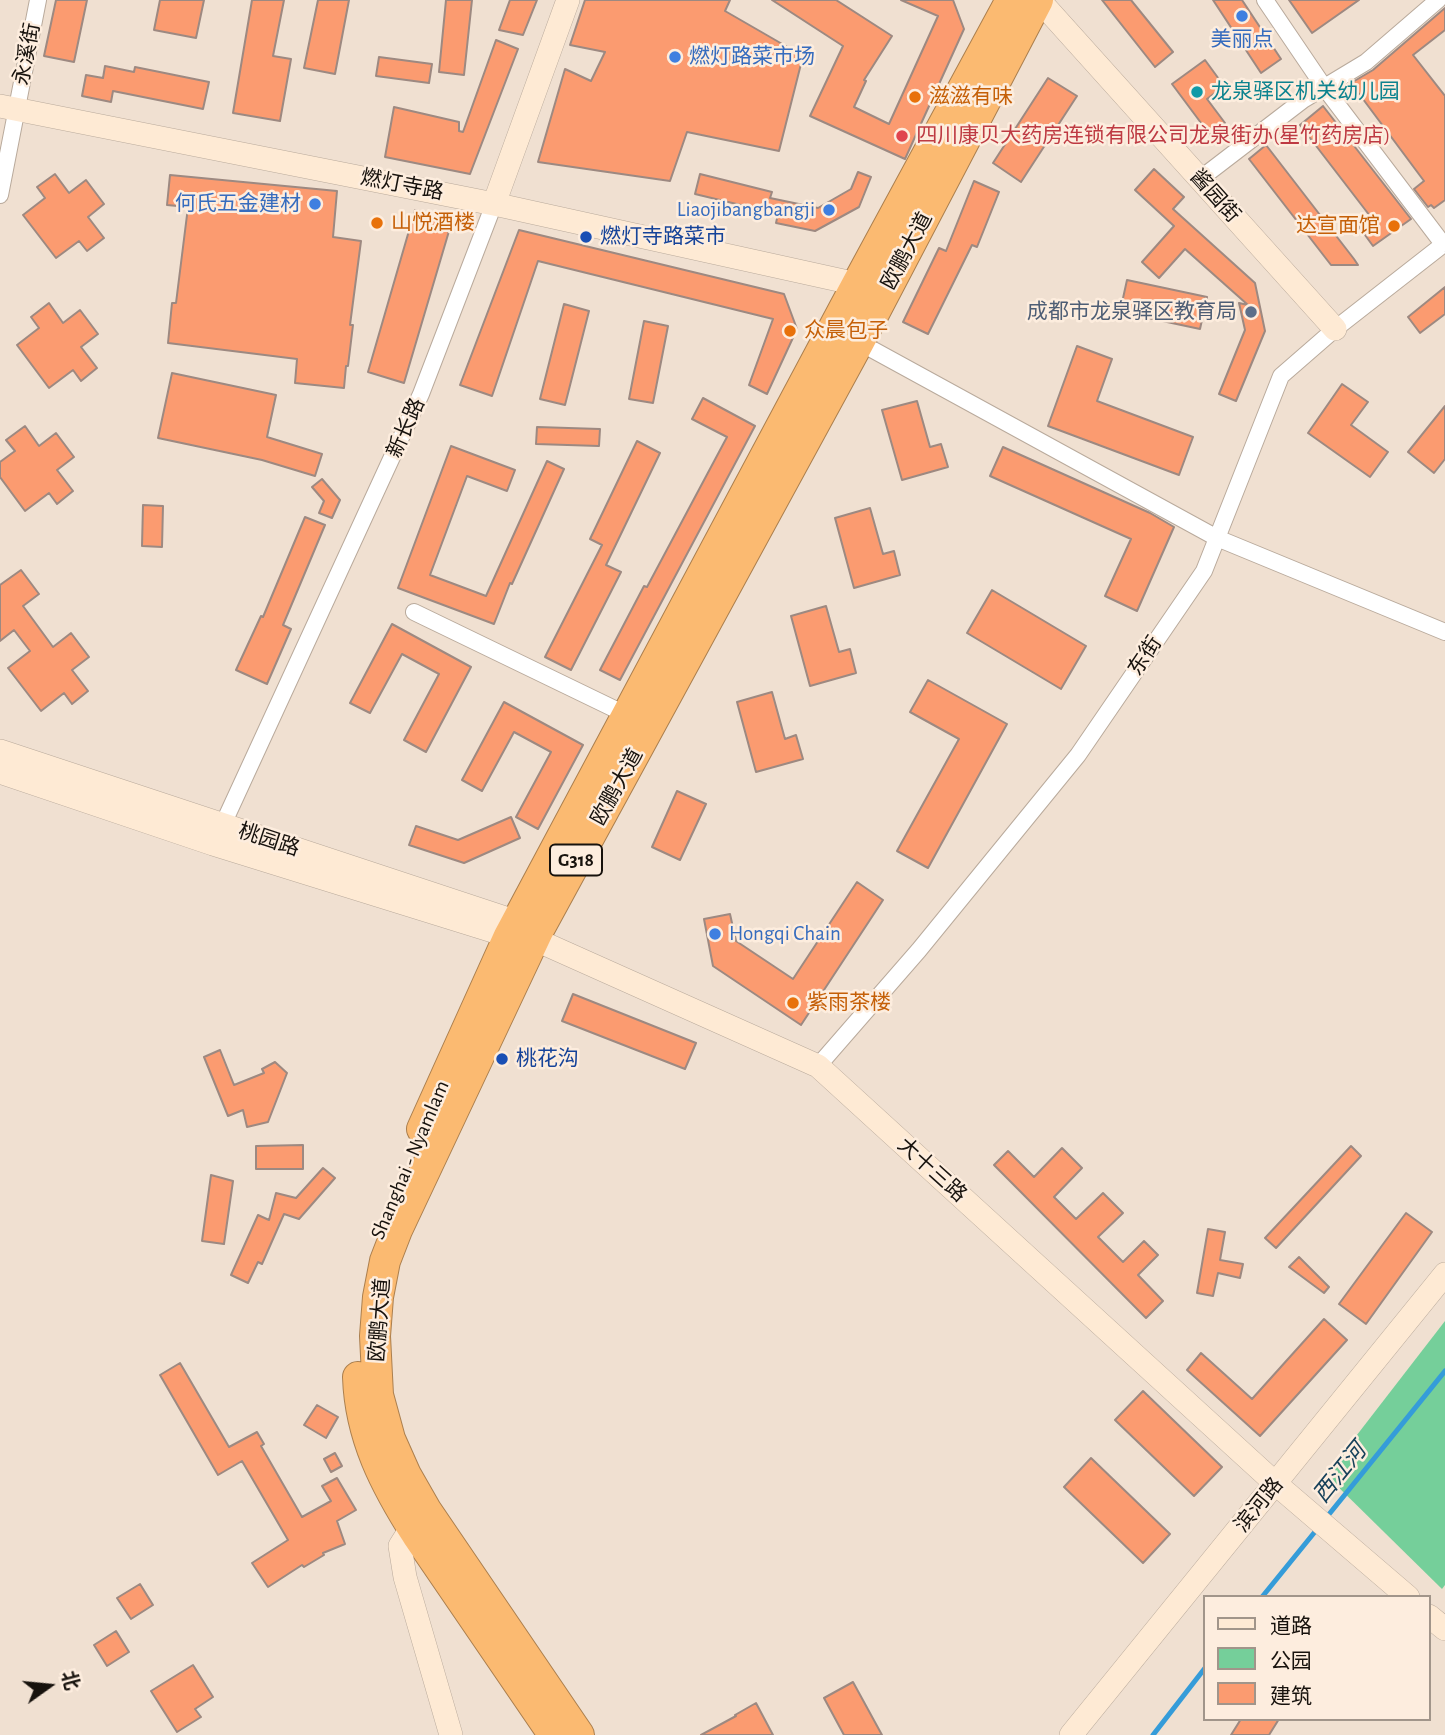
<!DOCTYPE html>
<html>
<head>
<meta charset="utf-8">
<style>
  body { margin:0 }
  #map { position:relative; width:1445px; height:1735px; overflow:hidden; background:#f0e0d1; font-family:"Alegreya Sans","Noto Sans SC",sans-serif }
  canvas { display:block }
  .legend { position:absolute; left:1203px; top:1595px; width:228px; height:126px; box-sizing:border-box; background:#fdedde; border:2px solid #a1958a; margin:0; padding:9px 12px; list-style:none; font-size:21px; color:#17120d }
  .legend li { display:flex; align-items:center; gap:14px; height:35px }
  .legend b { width:35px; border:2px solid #a1958a }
  .north { position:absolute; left:14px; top:1651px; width:70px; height:70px; -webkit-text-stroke:5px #fdedde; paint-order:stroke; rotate:75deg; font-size:19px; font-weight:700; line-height:28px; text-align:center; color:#17120d }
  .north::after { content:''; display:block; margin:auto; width:24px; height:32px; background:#17120d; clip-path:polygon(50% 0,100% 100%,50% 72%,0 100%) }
</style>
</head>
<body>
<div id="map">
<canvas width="1445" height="1735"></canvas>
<ul class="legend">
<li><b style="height:9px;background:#feead4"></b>道路</li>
<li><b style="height:19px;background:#75cf9a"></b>公园</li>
<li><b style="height:19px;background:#fb9b70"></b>建筑</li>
</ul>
<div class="north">北</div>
</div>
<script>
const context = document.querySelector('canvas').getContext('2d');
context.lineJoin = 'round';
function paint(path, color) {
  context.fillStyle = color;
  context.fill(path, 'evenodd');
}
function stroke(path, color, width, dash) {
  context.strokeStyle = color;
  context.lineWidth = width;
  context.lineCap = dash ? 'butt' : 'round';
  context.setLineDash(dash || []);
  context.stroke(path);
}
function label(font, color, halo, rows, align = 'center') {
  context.font = font + ' "Alegreya Sans","Noto Sans SC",sans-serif';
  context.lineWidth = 5;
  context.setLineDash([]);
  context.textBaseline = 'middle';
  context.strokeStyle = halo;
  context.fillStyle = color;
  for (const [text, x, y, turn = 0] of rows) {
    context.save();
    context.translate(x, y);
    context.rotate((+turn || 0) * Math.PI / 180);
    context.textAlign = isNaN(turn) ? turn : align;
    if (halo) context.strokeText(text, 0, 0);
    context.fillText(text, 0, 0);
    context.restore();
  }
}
paint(new Path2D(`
  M1445,1321V1585L1442,1589L1326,1475Z`), '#75cf9a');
stroke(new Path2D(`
  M1326,1518L1445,1371
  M1262,1597L1318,1528
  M1153,1735L1205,1668`), '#359cd9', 5);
const building = new Path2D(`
  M56,0H87L74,62L44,56Z
  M160,0H204L196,38L154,30Z
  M252,0H284L273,56L291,59L280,121L233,113Z
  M318,0H349L335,74L304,68Z
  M446,0H472L464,75L439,72Z
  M510,0H537L523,35L499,30Z
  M585,0H730L725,11L803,56L779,151L687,132L670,181L538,162L565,69L591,81L605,52L570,45Z
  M772,0H836L892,36L864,80L866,81L854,107L889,124L938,16L901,0H953L964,29L905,159L810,116L843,46Z
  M1102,0H1131L1173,52L1155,67Z
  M1213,0H1242L1281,59L1261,73Z
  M1289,0H1359L1312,33Z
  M1445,8V30L1413,55L1445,96V200L1434,208L1431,205L1428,207L1414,189L1424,181L1351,83L1373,70Z
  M496,40L518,49L470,174L385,157L394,107L459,122V131L463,132Z
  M379,57L432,64L429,83L376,76Z
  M1205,60L1224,86L1207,99L1225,123L1210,135L1172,84Z
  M105,66L134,72L135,67L209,82L203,109L113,91L111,102L82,96L86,75L103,78Z
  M1048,78L1077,96L1021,182L993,163Z
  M1323,106L1411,219L1373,246L1357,224L1370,216L1300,125Z
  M1266,145L1354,259L1358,265H1331L1249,159Z
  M1154,169L1184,197L1173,209L1255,283L1265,331L1236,401L1219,394L1245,330L1239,303L1248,305L1185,249L1159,278L1142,262L1174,226L1135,190Z
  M858,172L871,177L859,207L815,231L776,223L778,214L695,194L700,174L772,192L770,198L818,208L851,189Z
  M55,174L69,193L86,180L104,204L88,217L104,238L87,251L79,241L56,258L23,215L45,198L37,187Z
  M170,175L337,191L333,237L361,241L350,325H353L348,366H346L344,388L295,383L297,359L168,343L172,303H176L188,207L167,205Z
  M974,181L999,192L977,247L972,245L928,334L903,322L939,248L946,251Z
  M415,210L452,221L404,383L368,372Z
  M519,230L784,294L797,329L767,394L749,385L773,319L538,261L492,396L460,385Z
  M1127,280L1207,297L1200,329L1120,312Z
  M1445,287V314L1420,333L1408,317Z
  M49,303L63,323L80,310L98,334L81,347L97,368L81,381L73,370L49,388L17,345L39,328L31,317Z
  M564,304L589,311L565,405L540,399Z
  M644,321L668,326L653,403L629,399Z
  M1077,346L1112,359L1097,401L1193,437L1179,475L1048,426Z
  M172,373L276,395L267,437L322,454L315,476L262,460L158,438Z
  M1342,384L1368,402L1351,425L1388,452L1370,477L1308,433Z
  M703,398L755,426L620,680L600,670L644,586L647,587L727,437L692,419Z
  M917,401L930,447L941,444L948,467L902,480L882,410Z
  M1445,406V459L1434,473L1408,452Z
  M25,426L39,446L56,433L74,457L57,470L73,491L57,504L49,493L25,511L0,477V462L15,451L6,440Z
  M537,427L600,429L599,446L536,444Z
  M637,441L660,453L606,565L621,572L571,670L545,657L602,545L590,539Z
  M451,446L515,470L507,491L467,476L430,575L486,596L547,461L564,469L512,584L510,583L494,624L398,588Z
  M1003,447L1150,513L1174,527L1137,611L1105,596L1131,539L990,476Z
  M322,479L340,500L332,518L319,513L324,501L312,487Z
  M143,505L163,506L162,547L142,546Z
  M870,508L883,554L894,551L900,575L854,588L835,518Z
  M305,517L325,525L283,625L291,629L267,684L236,670L261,616L263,617Z
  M21,570L39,594L23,606L53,647L71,633L89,657L72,670L88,691L72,704L64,693L41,711L8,668L30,651L14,630L0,641V585Z
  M992,590L1086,646L1061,689L967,633Z
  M826,606L839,652L850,649L856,673L810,686L791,616Z
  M392,624L471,667L426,752L404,740L439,674L402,654L370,713L350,703Z
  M928,680L1007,724L928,868L897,851L959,739L910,712Z
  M772,692L785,739L796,735L803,759L756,772L737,702Z
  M504,702L583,745L538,829L516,817L551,752L514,732L482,791L462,780Z
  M677,791L706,804L680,860L652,847Z
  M511,817L520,838L464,863L409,845L416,826L458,840Z
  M857,882L883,900L801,1025L713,966L704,919L730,914L736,941L793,979Z
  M573,994L696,1043L685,1069L562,1021Z
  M220,1050L234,1085L264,1073L262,1069L275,1062L287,1073L268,1122L247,1127L243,1110L228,1116L204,1057Z
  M303,1145V1169H256V1146Z
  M1351,1146L1361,1156L1276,1248L1265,1238Z
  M1062,1148L1082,1168L1054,1197L1076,1219L1103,1193L1123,1213L1098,1237L1123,1262L1144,1241L1158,1255L1138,1275L1163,1301L1146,1318L994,1165L1008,1151L1034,1177Z
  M323,1168L335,1178L299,1219L284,1214L262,1264L258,1262L248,1283L231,1275L258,1215L269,1220L276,1193L296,1198Z
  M211,1175L233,1181L224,1244L202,1241Z
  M1406,1213L1432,1232L1366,1324L1339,1304Z
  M1208,1229L1225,1232L1220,1260L1243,1264L1240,1278L1218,1273L1213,1296L1197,1293Z
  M1299,1257L1329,1287L1324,1293L1289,1267Z
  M1324,1319L1347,1340L1260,1436L1187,1370L1201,1353L1252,1399Z
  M180,1363L229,1447L257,1432L264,1444L261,1446L302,1517L331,1501L322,1486L337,1478L356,1510L337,1521L345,1544L323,1553L324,1555L304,1567L302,1565L268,1587L252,1563L288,1540L242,1461L218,1475L160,1375Z
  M1143,1391L1222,1467L1194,1496L1115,1420Z
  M317,1405L338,1417L326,1438L304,1425Z
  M335,1453L342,1466L331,1472L324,1459Z
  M1091,1458L1170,1534L1143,1563L1064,1487Z
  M140,1584L153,1605L131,1619L117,1598Z
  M116,1631L129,1652L107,1666L94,1645Z
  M193,1665L213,1697L195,1709L201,1717L177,1732L151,1691Z
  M853,1682L882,1735H844L824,1698Z
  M756,1703L773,1735H701L736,1716L735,1715Z
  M1241,1719H1279L1269,1735H1231Z`);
paint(building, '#fb9b70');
stroke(building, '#9d8981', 2);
const street = new Path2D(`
  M1265,0L1324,87L1443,244
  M1200,179L1303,100L1366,62L1438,0
  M0,195L38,0
  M855,340L1217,538L1445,632
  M414,612L627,715
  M219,833L421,394L494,204
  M818,1066L919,950L1078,755L1204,571L1281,376L1335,329L1445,243`);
const secondary = new Path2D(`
  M1039,0L1335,329
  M0,106L494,204L857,284L870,289
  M494,204L568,0
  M0,751L517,922L532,928
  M0,772L213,844L509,936L516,939
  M534,939L818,1066L1276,1484L1408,1597
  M412,1527L400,1546L405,1577L451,1735
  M1429,1616L1445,1629
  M1071,1735L1445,1274`);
const highway = new Path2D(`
  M422,1129L509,936L857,284L1011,0
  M358,1377C360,1437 385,1485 417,1535L553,1734
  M579,1735L426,1510L406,1475L390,1439L378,1395L375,1336L378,1297L385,1261L397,1230L538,931L859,342L1038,0`);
stroke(street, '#b9aa9c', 18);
stroke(secondary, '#b9aa9c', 24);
stroke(highway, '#ab7f4e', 32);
stroke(street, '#fff', 16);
stroke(secondary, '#feead4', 23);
stroke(highway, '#fbba71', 30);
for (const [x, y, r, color] of [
  [1242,16,7,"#3f7fe0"],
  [675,57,7,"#3f7fe0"],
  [1197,92,7,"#0f9aa8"],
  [915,97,7,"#e8710a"],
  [902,136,7,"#e0444e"],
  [315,204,7,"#3f7fe0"],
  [829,210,7,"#3f7fe0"],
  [377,223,7,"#e8710a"],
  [1394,226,7,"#e8710a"],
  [586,237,7,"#1a4fb4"],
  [1251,312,7,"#5c6f8a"],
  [790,331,7,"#e8710a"],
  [715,934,7,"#3f7fe0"],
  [793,1003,7,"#e8710a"],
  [502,1059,7,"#1a4fb4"]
]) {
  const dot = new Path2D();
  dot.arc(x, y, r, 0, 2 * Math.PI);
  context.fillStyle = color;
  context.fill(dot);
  stroke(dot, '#fdedde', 2.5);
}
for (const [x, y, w] of [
  [576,860,52]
]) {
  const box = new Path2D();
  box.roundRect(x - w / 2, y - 15.5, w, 31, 5);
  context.fillStyle = '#fdedde';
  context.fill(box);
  stroke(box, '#17120d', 2);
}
label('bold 19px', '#17120d', null, [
  ["G318",576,860]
]);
label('21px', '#366cbe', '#fdedde', [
  ["美丽点",1242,40,"center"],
  ["燃灯路菜市场",689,57],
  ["何氏五金建材",301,204,"right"],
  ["Liaojibangbangji",815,210,"right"],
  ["Hongqi Chain",729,934]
], 'left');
label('21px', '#17120d', '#fdedde', [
  ["永溪街",27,54,-79],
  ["燃灯寺路",402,185,11],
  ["酱园街",1215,196,48],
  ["欧鹏大道",907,251,-62],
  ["新长路",406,428,-66],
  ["东街",1145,656,-56],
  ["欧鹏大道",617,787,-61],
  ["桃园路",269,840,18],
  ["Shanghai - Nyamlam",410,1160,-67],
  ["大十三路",932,1170,42],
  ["欧鹏大道",380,1320,-86],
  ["滨河路",1259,1505,-51]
]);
label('21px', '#0d838f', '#fdedde', [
  ["龙泉驿区机关幼儿园",1211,92]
], 'left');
label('21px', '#c56008', '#fdedde', [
  ["滋滋有味",929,97],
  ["山悦酒楼",391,223],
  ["达宣面馆",1380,226,"right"],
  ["众晨包子",804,331],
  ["紫雨茶楼",807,1003]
], 'left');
label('21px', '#be3a42', '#fdedde', [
  ["四川康贝大药房连锁有限公司龙泉街办(星竹药房店)",916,136]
], 'left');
label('21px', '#164399', '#fdedde', [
  ["燃灯寺路菜市",600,237],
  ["桃花沟",516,1059]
], 'left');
label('21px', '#4e5e75', '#fdedde', [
  ["成都市龙泉驿区教育局",1237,312]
], 'right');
label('italic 23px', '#17415a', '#fdedde', [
  ["西江河",1340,1473,-51]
]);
</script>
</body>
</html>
